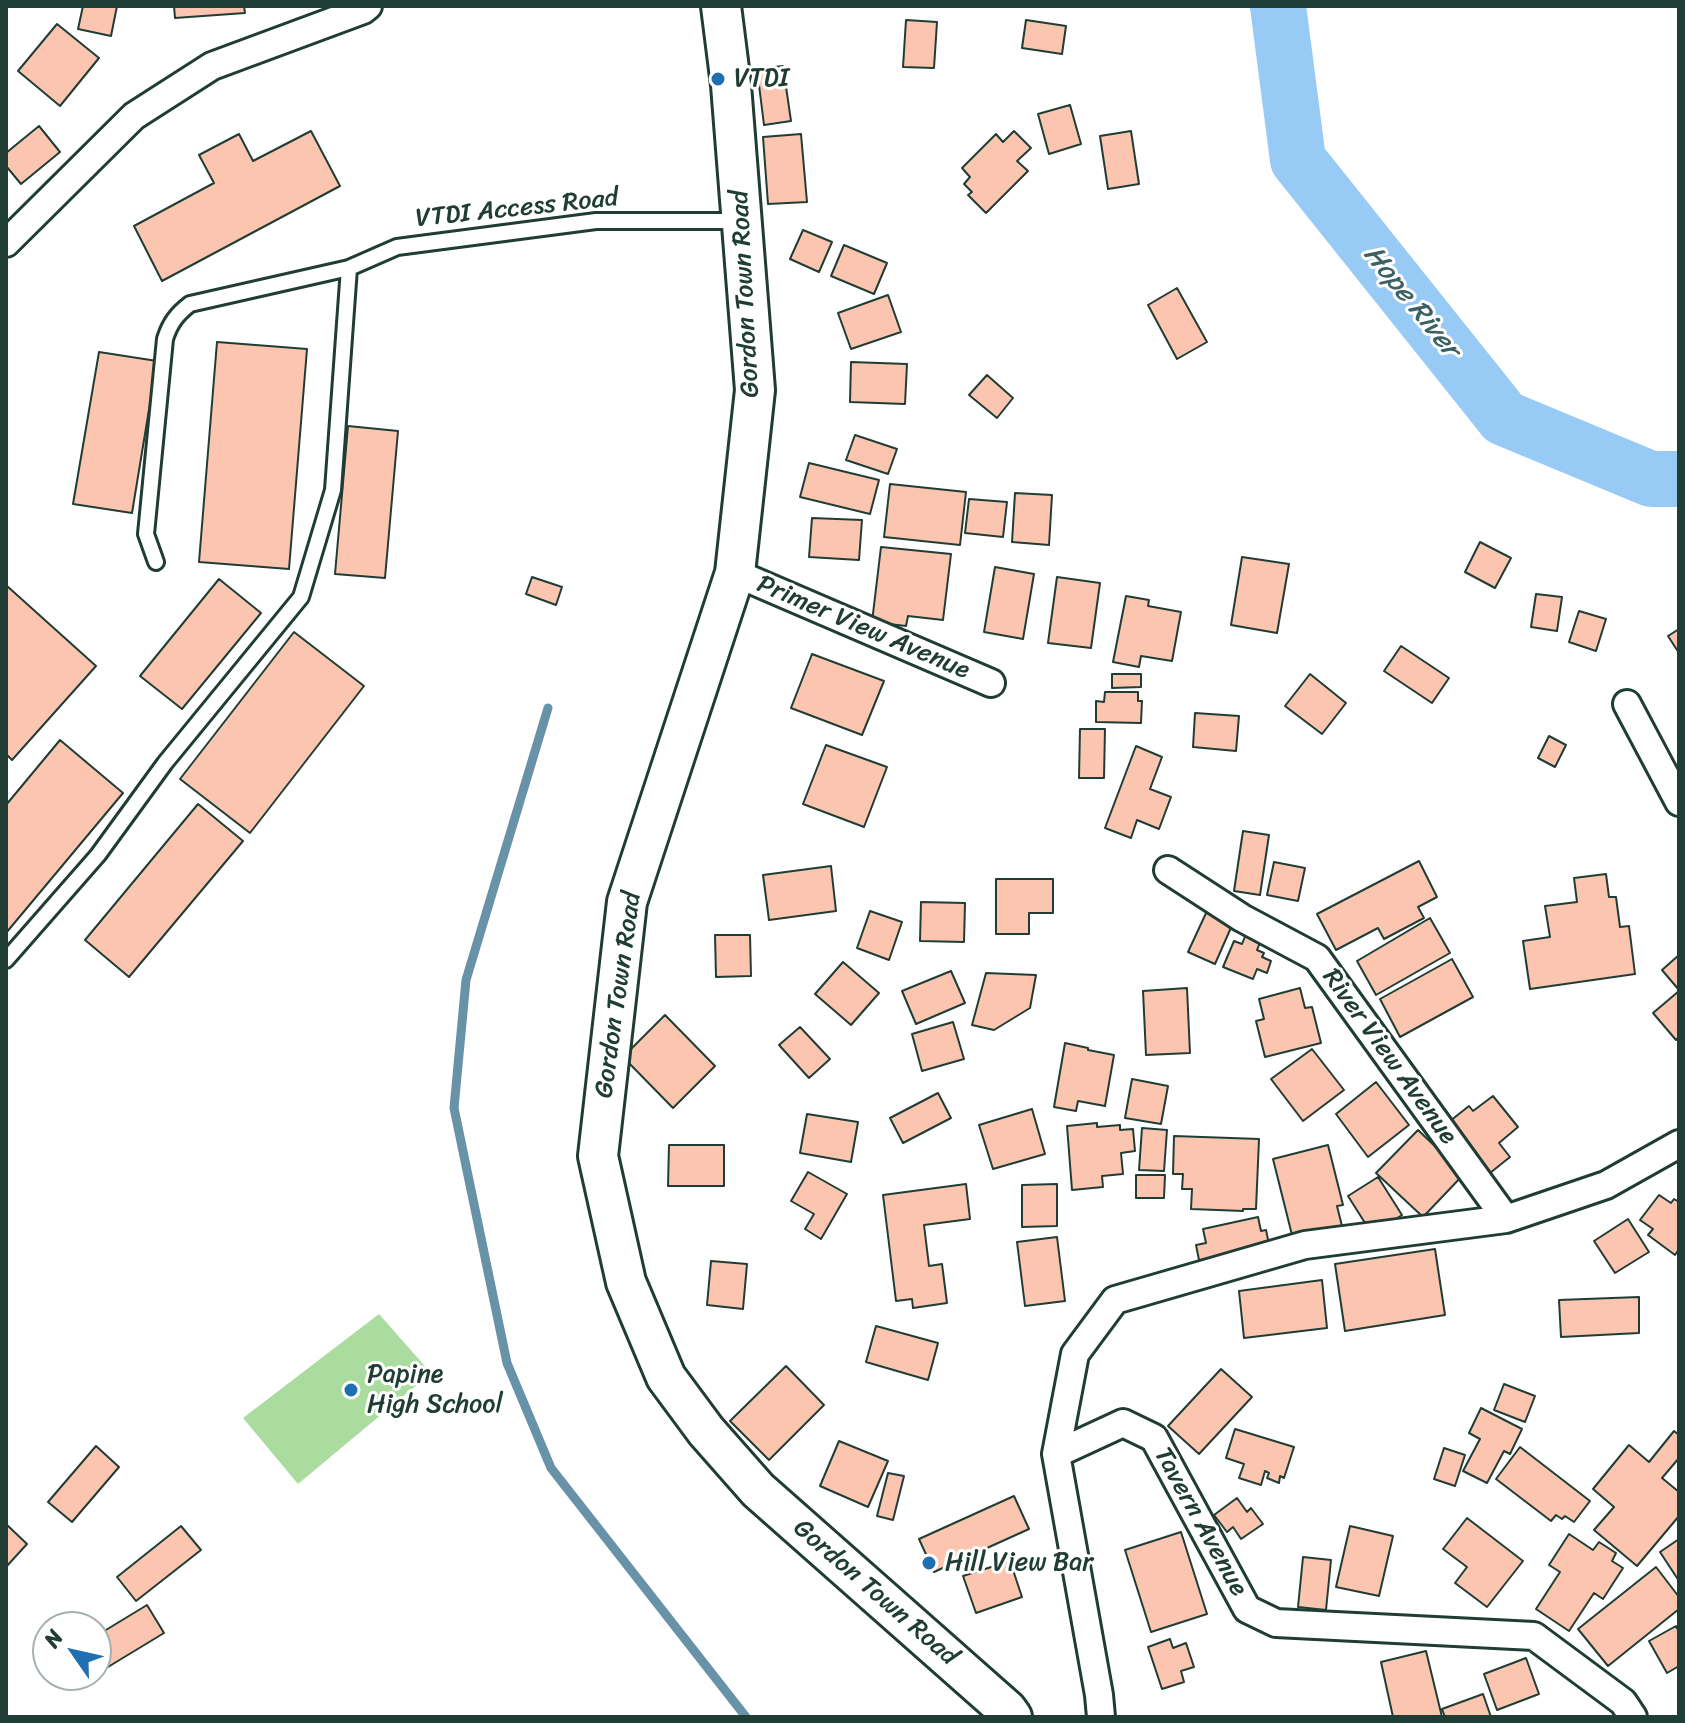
<!DOCTYPE html>
<html>
<head>
<meta charset="utf-8">
<style>
  body { margin:0 }
  #map { position:relative; width:1685px; height:1723px; overflow:hidden; background:#fff; font-family:Sriracha,sans-serif }
  canvas { display:block }
  .frame { position:absolute; inset:0; border:8px solid #1f3d34; pointer-events:none }
  .north { position:absolute; left:32px; top:1611px; width:80px; height:80px; box-sizing:border-box; background:#fff; border:2px solid #a5b1ae; border-radius:50%; rotate:304deg; font-size:22px; font-weight:700; line-height:32px; text-align:center; color:#1f3d34 }
  .north::after { content:''; display:block; margin:auto; width:28px; height:36px; background:#1f6fb2; clip-path:polygon(50% 0,100% 100%,50% 72%,0 100%) }
</style>
</head>
<body>
<div id="map">
<canvas width="1685" height="1723"></canvas>
<div class="frame"></div>
<div class="north">N</div>
</div>
<script>
const context = document.querySelector('canvas').getContext('2d');
context.lineJoin = 'round';
function paint(path, color) {
  context.fillStyle = color;
  context.fill(path, 'evenodd');
}
function stroke(path, color, width, dash) {
  context.strokeStyle = color;
  context.lineWidth = width;
  context.lineCap = dash ? 'butt' : 'round';
  context.setLineDash(dash || []);
  context.stroke(path);
}
function label(font, color, halo, rows, align = 'center') {
  context.font = font + ' Sriracha,sans-serif';
  context.lineWidth = 6;
  context.setLineDash([]);
  context.textBaseline = 'middle';
  context.strokeStyle = halo;
  context.fillStyle = color;
  for (const [text, x, y, turn = 0] of rows) {
    context.save();
    context.translate(x, y);
    context.rotate((+turn || 0) * Math.PI / 180);
    context.textAlign = isNaN(turn) ? turn : align;
    if (halo) context.strokeText(text, 0, 0);
    context.fillText(text, 0, 0);
    context.restore();
  }
}
paint(new Path2D(`
  M379,1314L431,1373L298,1484L243,1418Z`), '#a9dc9e');
stroke(new Path2D(`
  M548,708L466,980L454,1108L507,1363L551,1468L746,1717`), '#6792a7', 9);
stroke(new Path2D(`
  M1278,6L1298,160L1504,418L1651,479H1679`), '#97caf4', 56);
const building = new Path2D(`
  M83,6H117L111,36L78,29Z
  M174,6H244L245,13L175,18Z
  M906,20L937,22L934,68L903,67Z
  M1026,20L1066,26L1062,54L1022,48Z
  M57,24L99,58L60,106L18,71Z
  M783,66L791,121L764,125L757,69Z
  M1070,105L1081,144L1049,154L1038,114Z
  M39,126L60,152L21,184L6,166V153Z
  M311,131L340,186L162,281L134,226L214,183L199,155L239,134L253,161Z
  M1014,131L1031,148L1017,161L1028,171L986,213L968,195L972,192L964,184L970,177L962,168L996,134L1003,142Z
  M1131,131L1139,184L1108,189L1100,136Z
  M801,134L807,202L768,204L763,137Z
  M803,230L832,242L819,272L790,259Z
  M844,245L887,263L874,294L831,276Z
  M1177,288L1207,342L1177,359L1148,305Z
  M888,295L901,332L851,349L838,313Z
  M217,342L307,349L289,569L199,562Z
  M99,352L157,361L132,513L73,504Z
  M851,362L907,364L905,404L850,402Z
  M987,375L1013,398L997,418L969,395Z
  M348,426L398,431L385,578L335,574Z
  M855,435L897,449L888,474L846,460Z
  M809,463L879,480L870,514L800,497Z
  M890,484L966,492L960,545L884,537Z
  M1015,493L1052,495L1049,545L1012,542Z
  M969,499L1007,502L1003,537L965,533Z
  M812,518L862,520L859,560L809,557Z
  M1480,542L1511,558L1495,588L1465,572Z
  M881,547L951,554L943,620L908,616L906,626L872,622Z
  M1242,557L1289,564L1277,633L1231,625Z
  M995,567L1034,574L1023,639L984,632Z
  M532,577L562,587L556,605L526,594Z
  M1057,577L1100,583L1091,648L1048,643Z
  M219,579L261,613L182,709L140,676Z
  M7,586L96,666L12,760L6,754Z
  M1536,594L1562,597L1557,631L1531,627Z
  M1126,596L1149,600L1148,606L1181,612L1172,661L1141,656L1139,667L1113,662Z
  M1579,611L1606,619L1596,651L1569,642Z
  M1679,629V653L1668,636Z
  M294,632L364,686L250,833L180,779Z
  M1401,646L1449,678L1432,703L1384,671Z
  M812,654L884,681L862,735L791,708Z
  M1112,674H1141V687L1112,688Z
  M1310,674L1346,703L1322,734L1285,706Z
  M1105,692H1138V701H1142L1141,723L1096,722V701L1104,702Z
  M1195,713L1239,716L1236,751L1193,747Z
  M1080,729H1105L1104,778H1079Z
  M1549,736L1566,745L1555,767L1538,758Z
  M60,740L123,793L6,933V805Z
  M826,745L887,767L864,827L803,804Z
  M1136,746L1162,757L1150,789L1171,797L1159,829L1137,820L1131,838L1105,828Z
  M198,804L243,841L129,977L85,940Z
  M1243,831L1269,835L1260,895L1234,891Z
  M1419,861L1437,897L1418,907L1424,918L1384,939L1378,928L1336,950L1317,914Z
  M1274,862L1305,868L1298,901L1267,895Z
  M831,866L836,911L769,920L763,875Z
  M1606,874L1609,897H1616L1620,927L1629,926L1635,974L1530,989L1523,941L1550,937L1545,906L1577,902L1574,878Z
  M996,879H1053V913H1029V934H996Z
  M921,902L965,903L964,942L920,941Z
  M870,911L902,922L889,960L857,948Z
  M1207,911L1233,923L1215,964L1188,952Z
  M1430,918L1450,953L1376,995L1357,961Z
  M1246,934L1261,940L1257,950L1264,953L1262,957L1271,961L1267,973L1257,969L1253,979L1223,967L1234,941L1242,944Z
  M715,935H750L751,976L716,977Z
  M1679,955V990L1662,970Z
  M1452,959L1473,997L1400,1037L1380,999Z
  M843,962L879,993L851,1025L815,994Z
  M951,971L965,1003L916,1024L902,991Z
  M986,973L1036,975L1030,1008L994,1030L972,1025Z
  M1187,988L1190,1053L1146,1055L1143,991Z
  M1300,988L1305,1008L1312,1007L1321,1043L1265,1057L1256,1021L1264,1019L1259,999Z
  M1679,991V1037L1676,1040L1653,1013Z
  M665,1015L715,1066L673,1108L623,1057Z
  M953,1022L964,1059L922,1071L912,1034Z
  M800,1027L830,1059L809,1078L779,1045Z
  M1065,1043L1088,1048V1050L1114,1055L1105,1106L1078,1101L1076,1111L1054,1107Z
  M1312,1049L1344,1090L1303,1121L1271,1079Z
  M1132,1079L1168,1086L1161,1124L1125,1118Z
  M1376,1082L1409,1125L1368,1157L1336,1114Z
  M938,1093L951,1118L903,1143L890,1118Z
  M1493,1096L1518,1127L1499,1143L1510,1157L1485,1177L1445,1125L1469,1106L1473,1111Z
  M1032,1109L1045,1154L993,1169L979,1125Z
  M807,1114L858,1122L851,1162L800,1153Z
  M1097,1123V1127L1120,1125V1130L1133,1129L1135,1151L1121,1153L1123,1174L1102,1176L1103,1187L1072,1190L1067,1126Z
  M1142,1128L1167,1130L1164,1171L1139,1170Z
  M1418,1130L1464,1174L1423,1217L1376,1173Z
  M1174,1136L1259,1139L1256,1209H1243V1211L1191,1209L1192,1189H1182L1183,1174H1173Z
  M669,1145H724V1186H668Z
  M1328,1145L1343,1205L1337,1206L1342,1226L1293,1239L1273,1159Z
  M808,1172L847,1194L821,1239L805,1229L814,1214L791,1201Z
  M1136,1175H1165L1164,1198H1136Z
  M1378,1177L1402,1215L1372,1234L1348,1196Z
  M966,1184L970,1219L924,1225L929,1266L942,1264L947,1303L913,1308L912,1299L896,1301L883,1195Z
  M1057,1184V1226L1022,1227V1185Z
  M1659,1195L1671,1203L1674,1199L1679,1202V1249L1675,1255L1648,1235L1653,1229L1640,1220Z
  M1258,1217L1261,1231L1266,1230L1270,1249L1200,1265L1196,1245L1206,1243L1203,1229Z
  M1628,1219L1649,1252L1615,1273L1594,1241Z
  M1057,1237L1065,1301L1025,1306L1017,1242Z
  M1435,1249L1445,1315L1345,1331L1335,1264Z
  M711,1261L747,1264L743,1309L707,1305Z
  M1322,1280L1327,1328L1244,1338L1239,1291Z
  M1639,1297V1333L1561,1337L1559,1300Z
  M876,1326L938,1343L928,1380L866,1362Z
  M786,1366L824,1405L769,1460L730,1421Z
  M1221,1369L1252,1397L1199,1454L1168,1426Z
  M1504,1384L1535,1396L1525,1422L1494,1410Z
  M1481,1408L1522,1429L1510,1454L1504,1451L1487,1483L1463,1471L1480,1439L1469,1433Z
  M1235,1429L1294,1447L1284,1478L1280,1476L1279,1483L1267,1478L1269,1473L1265,1471L1261,1485L1239,1478L1244,1464L1226,1458Z
  M1674,1431L1679,1435V1458L1662,1478L1679,1492V1516L1637,1566L1594,1530L1614,1507L1593,1489L1629,1445L1649,1462Z
  M839,1441L888,1461L868,1507L820,1486Z
  M96,1446L119,1467L72,1522L48,1502Z
  M1520,1447L1590,1501L1574,1522L1565,1516L1562,1519L1556,1515L1551,1521L1496,1479Z
  M1444,1448L1465,1455L1455,1486L1434,1479Z
  M888,1473L904,1476L893,1520L877,1516Z
  M1014,1496L1029,1529L934,1572L919,1539Z
  M1237,1498L1247,1512L1251,1508L1263,1524L1241,1539L1233,1527L1227,1532L1214,1515Z
  M1467,1518L1523,1561L1487,1607L1455,1583L1467,1567L1443,1549Z
  M6,1524L27,1544L6,1567Z
  M181,1526L201,1550L136,1601L117,1577Z
  M1350,1526L1393,1536L1379,1596L1336,1587Z
  M1181,1532L1207,1614L1151,1632L1125,1550Z
  M1569,1534L1593,1550L1599,1542L1616,1553L1612,1561L1623,1568L1603,1599L1594,1593L1569,1631L1536,1609L1560,1572L1549,1565Z
  M1679,1539V1581L1660,1552Z
  M1303,1557L1331,1560L1326,1610L1298,1607Z
  M1010,1561L1022,1597L976,1613L963,1576Z
  M1656,1567L1679,1597V1609L1608,1666L1578,1629Z
  M147,1605L164,1633L108,1667L96,1647V1636Z
  M1676,1626L1679,1632V1666L1667,1673L1649,1641Z
  M1170,1639L1173,1648L1186,1643L1194,1667L1181,1671L1184,1682L1162,1689L1148,1647Z
  M1426,1651L1442,1717H1393L1381,1662Z
  M1526,1658L1539,1694L1497,1710L1484,1674Z
  M1483,1694L1491,1717H1445L1442,1709Z`);
paint(building, '#fcc5af');
stroke(building, '#1f3d34', 2);
const lane = new Path2D(`
  M156,562L146,534L165,339C170,323 177,314 190,304L349,268L397,247L596,221H741
  M6,960L98,855L165,763L301,597L333,490L349,268`);
const street = new Path2D(`
  M6,243L134,116L212,66L363,10L368,6
  M735,573L991,683
  M1627,704L1679,802
  M1168,870L1242,918L1317,958L1506,1219
  M1056,1454L1075,1354L1115,1300L1305,1245L1506,1219L1606,1185L1679,1144
  M1101,1717L1099,1695L1056,1454L1123,1423L1154,1438L1247,1609L1276,1623L1534,1636L1623,1702L1633,1717`);
const secondary = new Path2D(`
  M721,6L731,85L755,390L735,573L627,902L598,1156L626,1282L666,1377L706,1431L758,1490L1007,1710L1012,1717`);
stroke(lane, '#1f3d34', 20);
stroke(street, '#1f3d34', 32);
stroke(secondary, '#1f3d34', 44);
stroke(lane, '#fff', 14);
stroke(street, '#fff', 26);
stroke(secondary, '#fff', 38);
for (const [x, y, r, color] of [
  [718,79,8,"#1f6fb2"],
  [351,1390,8,"#1f6fb2"],
  [929,1563,8,"#1f6fb2"]
]) {
  const dot = new Path2D();
  dot.arc(x, y, r, 0, 2 * Math.PI);
  context.fillStyle = color;
  context.fill(dot);
  stroke(dot, '#fff', 3);
}
label('26px', '#1f3d34', '#fff', [
  ["VTDI",734,79],
  ["Papine",367,1375],
  ["High School",367,1405],
  ["Hill View Bar",945,1563]
], 'left');
label('26px', '#1f3d34', '#fff', [
  ["VTDI Access Road",517,209,-6],
  ["Gordon Town Road",746,294,-93],
  ["Primer View Avenue",863,628,23],
  ["Gordon Town Road",619,995,-82],
  ["River View Avenue",1389,1057,54],
  ["Tavern Avenue",1200,1522,61],
  ["Gordon Town Road",875,1593,41]
]);
label('italic 28px', '#3d6064', '#fff', [
  ["Hope River",1411,302,51]
]);
</script>
</body>
</html>
